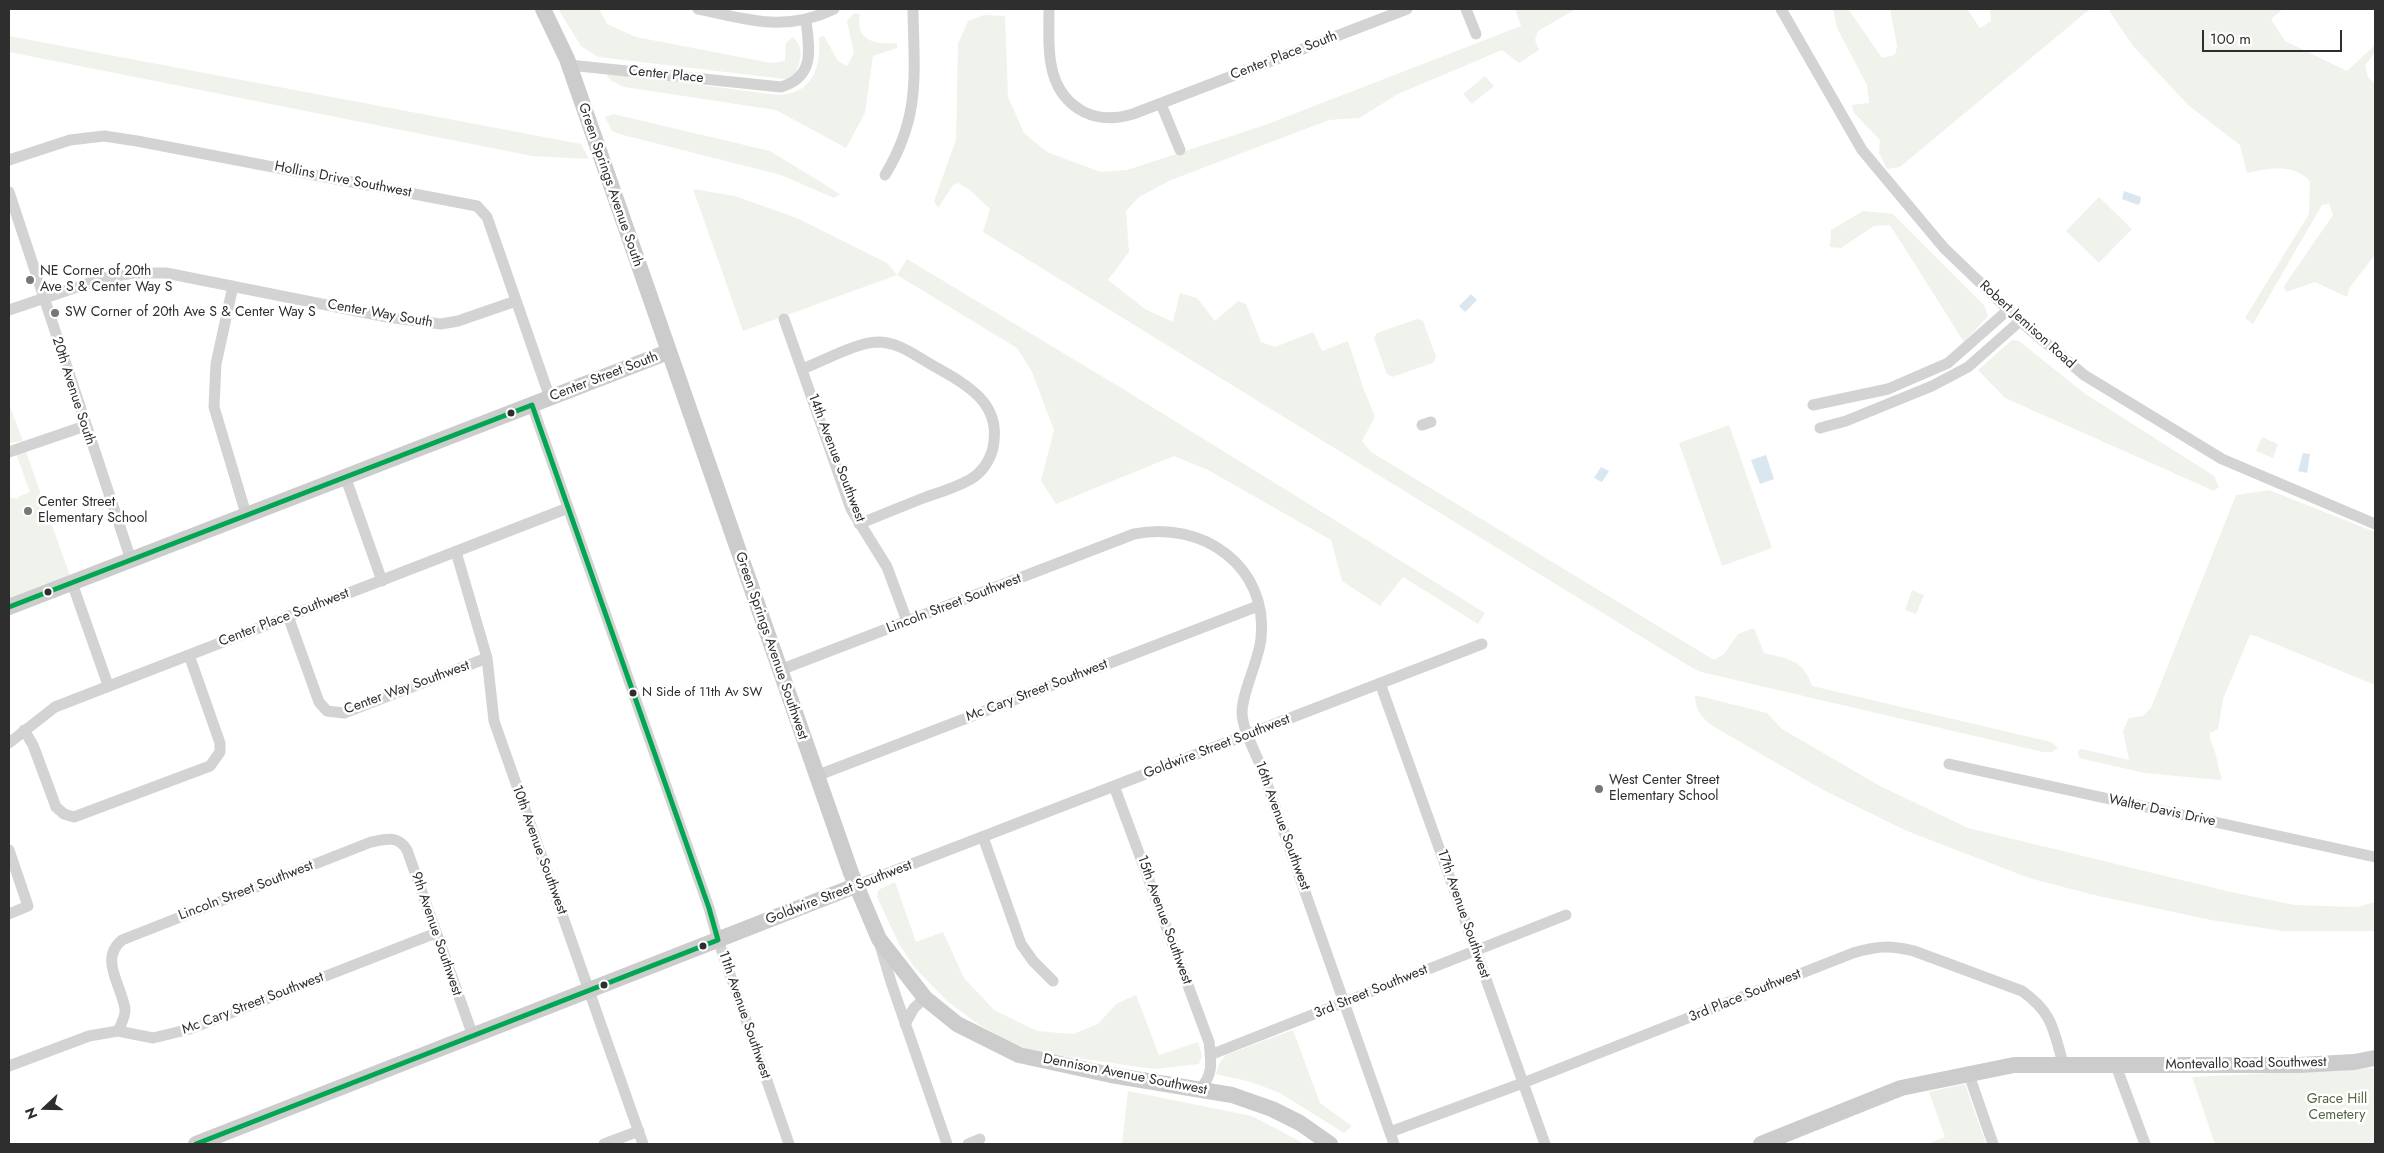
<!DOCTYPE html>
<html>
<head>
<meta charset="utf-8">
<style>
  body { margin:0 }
  #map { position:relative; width:2384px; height:1153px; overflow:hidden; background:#fff; font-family:Jost,sans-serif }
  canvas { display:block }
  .frame { position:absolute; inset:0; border:10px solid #2e2e2e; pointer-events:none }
  .north { position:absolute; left:20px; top:1083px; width:50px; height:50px; -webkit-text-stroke:4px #fff; paint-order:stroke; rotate:249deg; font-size:14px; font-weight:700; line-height:20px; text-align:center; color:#2e2e2e }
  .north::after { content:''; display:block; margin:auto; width:18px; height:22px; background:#2e2e2e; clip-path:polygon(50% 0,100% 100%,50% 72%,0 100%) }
  .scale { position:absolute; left:2202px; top:30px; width:140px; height:22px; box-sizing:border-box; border:2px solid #2e2e2e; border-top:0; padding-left:6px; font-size:15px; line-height:18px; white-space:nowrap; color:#2e2e2e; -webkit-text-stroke:4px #fff; paint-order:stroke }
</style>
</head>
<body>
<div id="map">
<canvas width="2384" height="1153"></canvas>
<div class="frame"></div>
<div class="north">N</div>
<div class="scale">100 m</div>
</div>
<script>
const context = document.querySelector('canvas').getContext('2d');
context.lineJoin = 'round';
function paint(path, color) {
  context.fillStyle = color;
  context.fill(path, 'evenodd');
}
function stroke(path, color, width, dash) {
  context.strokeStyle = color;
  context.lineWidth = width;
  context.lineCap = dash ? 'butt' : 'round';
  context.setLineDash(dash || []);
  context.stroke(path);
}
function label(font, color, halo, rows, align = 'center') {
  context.font = font + ' Jost,sans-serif';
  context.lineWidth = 5;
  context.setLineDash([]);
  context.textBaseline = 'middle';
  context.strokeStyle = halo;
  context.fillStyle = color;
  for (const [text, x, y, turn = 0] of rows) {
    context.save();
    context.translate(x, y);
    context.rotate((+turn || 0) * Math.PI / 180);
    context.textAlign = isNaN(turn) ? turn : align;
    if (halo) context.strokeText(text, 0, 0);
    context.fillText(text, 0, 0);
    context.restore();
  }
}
paint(new Path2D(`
  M558,9H599L607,24L636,37L771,63L785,61L786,43L793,37C805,49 801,60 795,74L785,79L598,57L581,46Z
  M1515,9H1576L1538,31L1535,40L1539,50L1519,63L1502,50L1398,94L1359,118L1329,120L1171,180L1139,197L1126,211L1129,252L1108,280L1145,309L1173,322L1180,293L1197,298L1215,321L1238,301L1246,304L1261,342L1275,347L1313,332L1322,351L1348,341L1364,390L1375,417L1362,441L1371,452L1714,660L1724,654L1738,634L1754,628L1764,653C1788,659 1803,659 1812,686L2051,742L2058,748L2052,752H2043L1701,672L1689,666L983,232L990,209L970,190L958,183L953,185L938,208L934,201L956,140L958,44L968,21L984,15L1005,16L1008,97L1024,133L1047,152L1101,172L1127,170L1265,125L1521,26Z
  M1833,9L1849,10L1882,58L1895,55L1897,46L1890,9H1967L1980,28L1991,21L1990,9H2090L1900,167L1887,169L1879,153L1880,140L1854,113L1852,105L1869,103L1867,85L1837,28Z
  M2108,9H2283L2271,19L2285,41L2347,71L2375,45V52L2365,66L2368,77L2375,84V255L2350,287L2347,297L2315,282L2286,292L2284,286L2333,215L2329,204L2322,205L2253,324L2245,318L2309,214L2310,181C2292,163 2270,168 2247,173L2240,145L2188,105L2133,46Z
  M854,13L860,14C855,41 875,45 897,43V48L873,56L865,113L846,148L776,110L624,87L612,81L607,76L608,73L778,95C813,94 821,67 819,37L824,36L838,61L847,66L854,53L847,21Z
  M9,36L581,144L589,159L532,156L9,52Z
  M1485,76L1494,86L1472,104L1463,94Z
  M613,114L770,151L840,194L834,198L781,175L619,134L612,131L605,117Z
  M693,189L735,196L799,219L887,263L897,275L907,259L1123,389L1485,613L1478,624L1403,577L1380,606L1342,581L1331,540L1208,470L1174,456L1056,504L1041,481L1054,430L1032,372L1017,348L897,275L743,331Z
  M2099,197L2132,229L2099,263L2066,231Z
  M1863,211L1893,214L1984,305L1988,316L1964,342L1890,225L1874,226L1841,248L1830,247L1831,230Z
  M1417,319L1423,321L1436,357L1433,363L1392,377L1387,374L1374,338L1377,333Z
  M2012,340L2019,341L2084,393L2214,476L2219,487L2214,491L2005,398L1978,370Z
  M9,404L23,441L9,443Z
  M1729,425L1772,548L1722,566L1679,443Z
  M2262,437L2278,444L2273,458L2256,451Z
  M25,449L70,576L9,601V491L11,496L9,497L18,499V497L30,492L15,451Z
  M2269,490L2375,532V685L2256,636L2250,635L2223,699L2218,729L2210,733C2209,741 2212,742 2214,749C2218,760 2217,767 2222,778L2220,780L2145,773L2079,758L2078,751L2082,749L2129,760L2123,731L2129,718L2143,716L2151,708L2236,495Z
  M1912,590L1924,595L1916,614L1905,610Z
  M1695,695L1767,713L1782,729L1880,786L1968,828L2231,892L2295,905L2357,907L2375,902V931H2282L2211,920L2094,895L2029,878L1907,831L1825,791L1711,725C1701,716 1695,710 1695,695Z
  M895,882L916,942L943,932L964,978L994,1010L1037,1031L1073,1034L1098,1024L1116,1004L1136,995L1159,1055L1198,1042L1202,1056L1199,1064L1154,1069L1041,1053L1013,1044L978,1024L947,1001L914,967L899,944L877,897L878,890Z
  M1293,1030L1320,1103L1352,1126L1344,1133L1280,1093L1251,1082L1216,1074L1219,1064L1226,1055Z
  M2375,1068V1144H2215L2192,1077Z
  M1965,1084L1986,1144H1927L1945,1137L1929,1092Z
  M1128,1091L1252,1116L1305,1144H1122Z`), '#f0f3ec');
paint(new Path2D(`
  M2124,191L2141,197L2140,203L2138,205L2122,199Z
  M1471,294L1477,300L1465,312L1459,306Z
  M2303,453L2310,454L2307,473L2298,471Z
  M1766,455L1774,479L1760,484L1751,460Z
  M1601,467L1609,471L1602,482L1594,478Z`), '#dae6f0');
stroke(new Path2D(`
  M698,9C748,19 784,33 834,9
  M1049,9C1049,47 1044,91 1084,112C1100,120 1116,119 1133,114L1407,9
  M1466,9L1476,34
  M1781,9L1862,150L1944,248L2020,321L2084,375L2222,459L2375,524
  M569,65L781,87C816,76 809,49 806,20
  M1161,104L1180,150
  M9,160L70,140L104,136L137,141L477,206L487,217L550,398
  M885,175C921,116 914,74 913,9
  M9,192L131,560
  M233,286L216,364L214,407L246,514
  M9,310L104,278L134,273H166L387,317L441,324L458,321L516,301
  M784,319L851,509L887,567L907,621
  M802,369C824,361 855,343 877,342C899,342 914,355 932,365C963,383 999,400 994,441C993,455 985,469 974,477C961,486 941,492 926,497C903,506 881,515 859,524
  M532,405L709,908L718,940L789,1144
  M1813,405L1888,389L1948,363L2008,310
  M1422,425L1431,422
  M1820,428L1846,421L1932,386L1968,367L2020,321
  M9,452L85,426
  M345,476L382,581
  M456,552L487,658L494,721L643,1144
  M72,583L108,685
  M288,616L319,702L327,711L344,713L487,658
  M780,670L1134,534C1202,520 1269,566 1261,639C1258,663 1242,692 1242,713C1243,732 1256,752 1262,770L1394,1144
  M1380,683L1545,1144
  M24,730L33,745L56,807L64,814L74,817L210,766L220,752V743L189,655
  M9,743L55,707L568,508
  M1949,764L2375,857
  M816,776L1258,606
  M1114,786L1209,1042C1211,1061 1214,1074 1200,1089
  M983,837L1021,944L1033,961L1053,981
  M9,850L28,906L9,914
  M855,886L1482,644
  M880,945L891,982L947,1144
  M905,1024L914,1008L925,998
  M118,1031C121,1025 126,1015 125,1009C121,984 99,959 122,940L371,842C386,839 398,835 407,850L473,1036
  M1210,1055L1566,915
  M9,1066L89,1036L118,1031L153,1038L190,1029L436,933
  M2116,1066L2145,1144
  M1968,1072L1993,1144
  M1390,1132L1523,1083L1853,953C1877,946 1889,945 1914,951L2022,991C2053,1013 2053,1029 2063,1063
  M604,1144L639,1131
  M968,1144L980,1139`), '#d3d3d3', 11);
stroke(new Path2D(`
  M543,9L567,59L851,873L879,939L925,998L957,1024L1019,1055L1111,1075L1232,1095L1272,1109L1300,1123L1330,1144
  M9,607L668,352
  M196,1144L855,886
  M1761,1144L1901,1088L2014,1065H2299L2354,1062L2375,1058`), '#ccc', 16);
stroke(new Path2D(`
  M9,607L532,405L709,908L718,940L196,1144`), '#00a651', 5);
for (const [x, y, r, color] of [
  [30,280,5,"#777"],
  [55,313,5,"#777"],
  [511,413,4.5,"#2e2e2e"],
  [28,511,5,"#777"],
  [48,592,4.5,"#2e2e2e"],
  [633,693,4.5,"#2e2e2e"],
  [1599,789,5,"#777"],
  [703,946,4.5,"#2e2e2e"],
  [604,985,4.5,"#2e2e2e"]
]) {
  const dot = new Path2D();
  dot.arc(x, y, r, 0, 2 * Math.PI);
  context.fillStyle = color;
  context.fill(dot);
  stroke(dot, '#fff', 2);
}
label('13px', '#2e2e2e', '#fff', [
  ["N Side of 11th Av SW",642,693]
], 'left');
label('14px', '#2e2e2e', '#fff', [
  ["Center Place South",1284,56,-21],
  ["Center Place",666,75,6],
  ["Hollins Drive Southwest",343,180,11],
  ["Green Springs Avenue South",610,185,71],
  ["Center Way South",380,314,10],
  ["Robert Jemison Road",2027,325,42],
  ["Center Street South",604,377,-21],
  ["20th Avenue South",73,391,72],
  ["14th Avenue Southwest",836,458,69],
  ["Lincoln Street Southwest",954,604,-21],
  ["Center Place Southwest",284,618,-21],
  ["Green Springs Avenue Southwest",771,646,71],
  ["Center Way Southwest",407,688,-20],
  ["Mc Cary Street Southwest",1037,691,-21],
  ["Goldwire Street Southwest",1217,747,-21],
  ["Walter Davis Drive",2162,811,12],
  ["16th Avenue Southwest",1282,826,70],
  ["10th Avenue Southwest",539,850,70],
  ["Lincoln Street Southwest",246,891,-21],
  ["Goldwire Street Southwest",839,893,-21],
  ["17th Avenue Southwest",1463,914,71],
  ["15th Avenue Southwest",1164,920,70],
  ["9th Avenue Southwest",436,934,71],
  ["3rd Street Southwest",1371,992,-22],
  ["3rd Place Southwest",1745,996,-22],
  ["Mc Cary Street Southwest",253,1004,-21],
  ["11th Avenue Southwest",744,1015,71],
  ["Montevallo Road Southwest",2246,1064,-1],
  ["Dennison Avenue Southwest",1125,1075,11]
]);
label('14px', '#2e2e2e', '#fff', [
  ["NE Corner of 20th",40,272],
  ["Ave S & Center Way S",40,288],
  ["SW Corner of 20th Ave S & Center Way S",65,313],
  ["Center Street",38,503],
  ["Elementary School",38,519],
  ["West Center Street",1609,781],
  ["Elementary School",1609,797]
], 'left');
label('14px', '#50663e', '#fff', [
  ["Grace Hill",2337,1100],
  ["Cemetery",2337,1116]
]);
</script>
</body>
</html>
